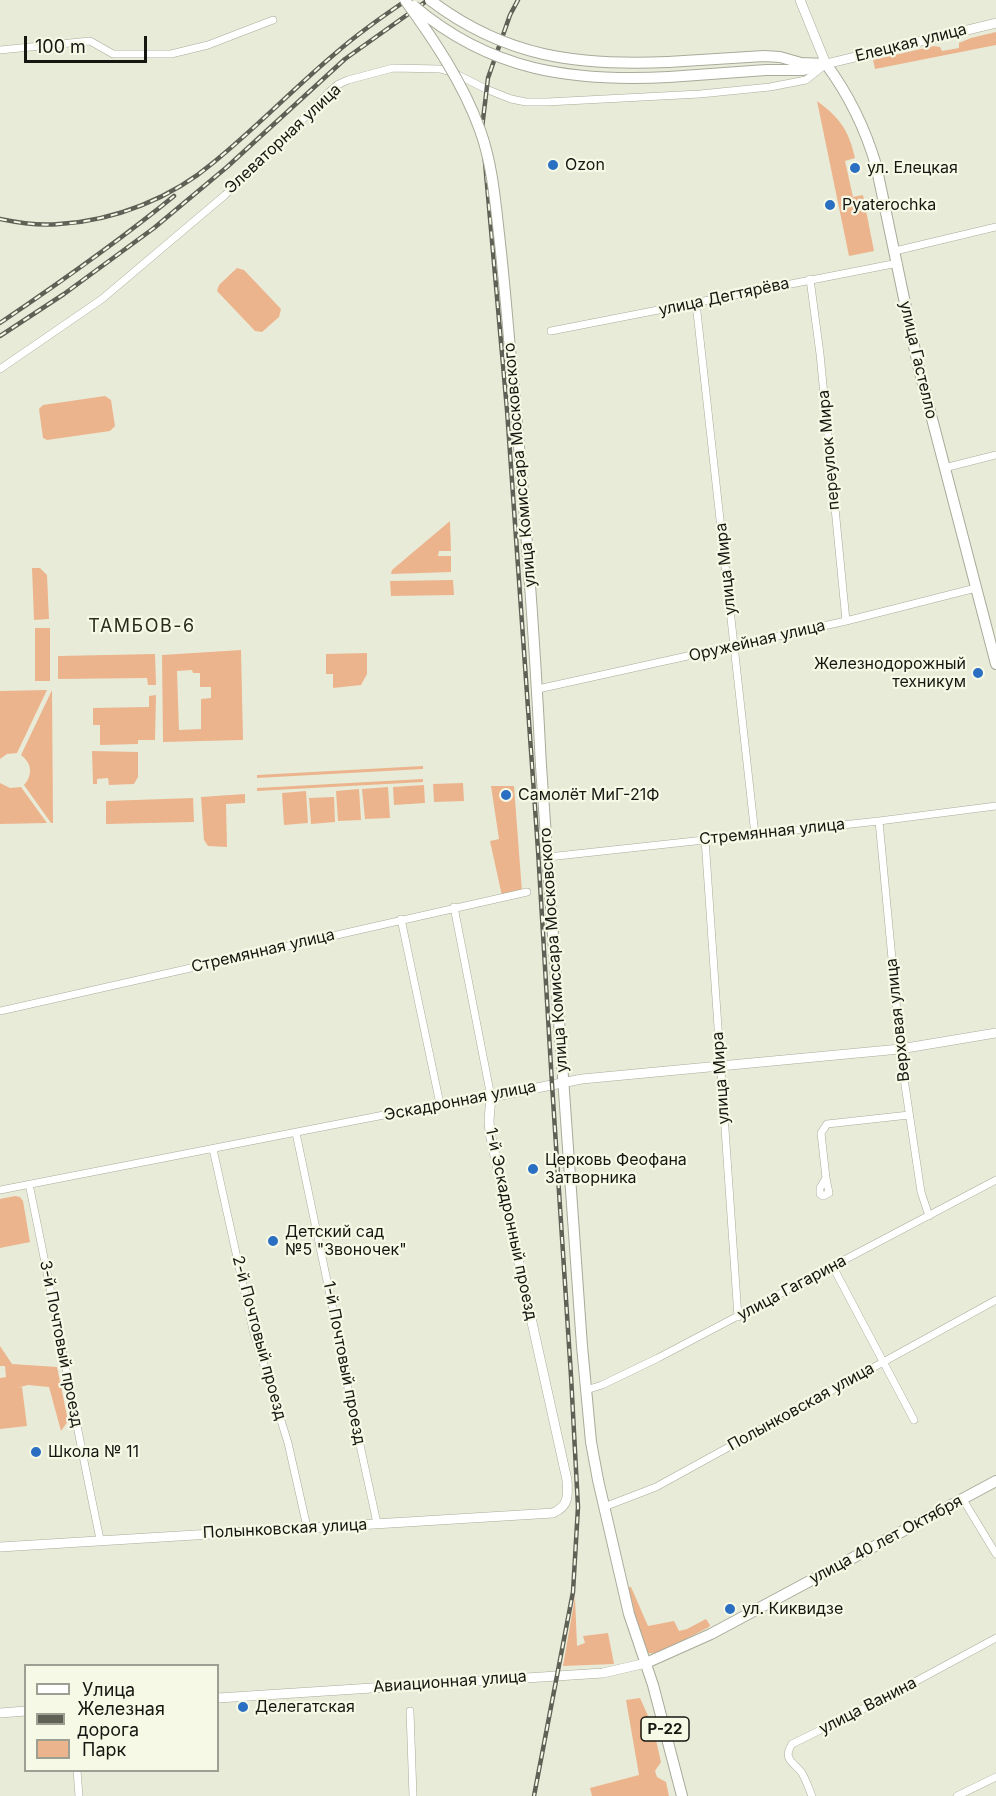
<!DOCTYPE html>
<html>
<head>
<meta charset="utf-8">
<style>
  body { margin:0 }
  #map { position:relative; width:996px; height:1796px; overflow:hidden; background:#e9ebd9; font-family:Inter,sans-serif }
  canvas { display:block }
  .legend { position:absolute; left:24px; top:1664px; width:195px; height:108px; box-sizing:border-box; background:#f6f9e6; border:2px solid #9c9f91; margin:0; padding:8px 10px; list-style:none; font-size:18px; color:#161711 }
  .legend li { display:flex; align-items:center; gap:12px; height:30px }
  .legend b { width:30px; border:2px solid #9c9f91 }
  .scale { position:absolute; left:24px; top:36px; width:123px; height:27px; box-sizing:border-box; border:3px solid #161711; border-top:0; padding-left:8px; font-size:18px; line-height:21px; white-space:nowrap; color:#161711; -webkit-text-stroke:4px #f6f9e6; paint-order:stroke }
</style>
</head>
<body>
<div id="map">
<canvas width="996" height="1796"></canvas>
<ul class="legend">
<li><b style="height:8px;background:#fff"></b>Улица</li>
<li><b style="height:8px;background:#5f6056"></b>Железная дорога</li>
<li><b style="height:16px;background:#ecb48c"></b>Парк</li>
</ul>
<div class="scale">100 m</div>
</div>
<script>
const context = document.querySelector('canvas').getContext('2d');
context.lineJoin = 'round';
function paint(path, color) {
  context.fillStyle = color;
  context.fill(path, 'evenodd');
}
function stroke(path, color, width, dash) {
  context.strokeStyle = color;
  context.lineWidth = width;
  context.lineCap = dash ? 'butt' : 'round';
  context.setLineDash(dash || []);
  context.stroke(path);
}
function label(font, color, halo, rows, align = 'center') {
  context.font = font + ' Inter,sans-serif';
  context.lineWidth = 4.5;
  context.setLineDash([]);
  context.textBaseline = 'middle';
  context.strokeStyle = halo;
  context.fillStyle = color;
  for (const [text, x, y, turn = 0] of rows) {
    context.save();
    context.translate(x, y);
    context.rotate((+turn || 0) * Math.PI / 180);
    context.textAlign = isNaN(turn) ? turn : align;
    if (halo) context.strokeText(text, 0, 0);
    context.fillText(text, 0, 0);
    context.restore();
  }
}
paint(new Path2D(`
  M996,32V45L875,69L873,60L934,46L940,47L942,51L959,48V43L971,38Z
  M817,101C839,117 849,130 855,158L845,161L853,197L863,195L874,251L849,256Z
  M237,268L244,270L281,309L279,317L262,332L255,331L217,291L219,285Z
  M105,396L111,400L115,426L110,431L47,440L43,438L39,409L43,405Z
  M450,521L451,551H439L438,556H451V572L391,574L392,570Z
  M32,568H40L47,575L49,619L34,620Z
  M453,580L454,595L391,596L390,581Z
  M35,628H50V681H35Z
  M241,650L243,740L163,742L162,655ZM192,670L193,673H200V687H211V698L201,699V729L179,730L177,671Z
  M367,653V674L361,685L333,688V674H326V654Z
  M155,654L156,685H148L147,678L58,679V656Z
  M47,690L17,753L7,754L0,759V691Z
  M52,690L53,823H51L24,785C33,775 32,763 21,755Z
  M156,695L155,740H138V744L100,745V725H93V708L149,707V696Z
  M92,751L138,752V777L134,784L109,785L108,778L97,779V784H93Z
  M423,766V769L257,778V775Z
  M423,779V782L257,791V788Z
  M0,783L10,788L21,787L47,823L0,824Z
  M463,783L464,801L434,802L433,784Z
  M424,785L425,803L394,805L393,787Z
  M491,786H514L522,892L502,896L490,841L499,839Z
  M388,787L390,818L365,819L362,789Z
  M359,789L361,820L338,821L336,791Z
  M306,791L308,823L284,825L282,793Z
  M245,794V803L226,804L227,847L208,846L204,840L201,797Z
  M334,797L335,822L311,824L309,798Z
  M193,798L194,822L106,824V801Z
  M15,1196L20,1197L23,1201L30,1242L0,1248V1199Z
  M0,1346L12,1364L57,1367L68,1421L61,1431L49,1387L28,1385L16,1388L22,1387L27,1426L0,1429V1378L6,1377L5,1366H0Z
  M628,1587H631L648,1626L674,1621L679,1631L687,1629L706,1619L710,1625L709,1627L657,1654L648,1653L643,1645Z
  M575,1597L577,1646L585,1643L583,1636L608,1633L614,1664L563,1666Z
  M640,1698L653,1727L661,1762L655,1771L657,1777L666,1782L669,1796H592L590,1788L639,1775L626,1700Z`), '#ecb48c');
const street = new Path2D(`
  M0,50L90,41L113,54H171L208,45L273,20
  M895,251L996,227
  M810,279L820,354L846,621
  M696,303L755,835
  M551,331L898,263
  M0,369L102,299L225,195L280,143L328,93L337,85L348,80L393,68L440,69L454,73L486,89L511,99L526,102H547L700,94L770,87L806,80L826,64
  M944,468L996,455
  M538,689L846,621L976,588
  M879,821L902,1065L921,1192L929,1216
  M705,839L738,1317
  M548,857L879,821L996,806
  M401,919L440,1104
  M0,1011L527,892
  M296,1133L347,1376L348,1390L377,1523
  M213,1149L253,1330L288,1443L307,1527
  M826,1178L829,1193L823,1196L820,1194V1188L826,1178L821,1133L827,1124L909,1115
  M29,1184C54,1303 75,1421 100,1539
  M0,1190L440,1104L491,1097L454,907
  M833,1267L914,1420
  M586,1390L602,1385L658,1358L996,1180
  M962,1498L996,1554
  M604,1507L656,1487L996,1300
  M410,1711L413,1796
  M77,1770L79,1796
  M812,1796C809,1789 806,1780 802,1773C794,1762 782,1760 792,1744L885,1698L996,1638
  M957,1796L996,1777`);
const secondary = new Path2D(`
  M800,0L826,64L996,23
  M0,1547L553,1513C569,1506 568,1496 567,1480L490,1133L489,1120L491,1097L582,1079L900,1049L996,1033
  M218,1698L603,1673L646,1663
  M0,1713L26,1711`);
const primary = new Path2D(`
  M668,62L764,56L780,57L801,63L826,64
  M826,64C849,95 865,128 876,165L918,365L996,664
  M669,77L766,70H803L811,68
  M509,338C523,481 534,623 541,766L582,1346L591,1442L598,1480L629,1614L653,1685L682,1796
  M646,1663L711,1634L996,1481`);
stroke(street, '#a8ab99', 8);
stroke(secondary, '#a8ab99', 10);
stroke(primary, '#a8ab99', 12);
stroke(street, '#fff', 7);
stroke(secondary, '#fff', 9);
stroke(primary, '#fff', 10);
const rail = new Path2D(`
  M518,0L510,15L488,78L482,128L507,410L538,850L552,1084L571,1376L578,1507L573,1592L534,1796
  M0,219C19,223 40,226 59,224C114,221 172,198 214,162C257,127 295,87 337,52C359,33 383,16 407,0
  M0,323C59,283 118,242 174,196
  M0,336L64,294L154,228L227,167L345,59L428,0`);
stroke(rail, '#5f6056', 4.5);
stroke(rail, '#f6f9e6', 2, [7]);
const primaryBridge = new Path2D(`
  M405,0C434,40 463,83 480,130C492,163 495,199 499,234C503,269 506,303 509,338
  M430,0C505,57 577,66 668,62
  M414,6C491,71 571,82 669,77`);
stroke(primaryBridge, '#a8ab99', 12, []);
stroke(primaryBridge, '#fff', 10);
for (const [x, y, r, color] of [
  [553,165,6,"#2a6fc1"],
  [855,168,6,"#2a6fc1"],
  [830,205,6,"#2a6fc1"],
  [978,673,6,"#2a6fc1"],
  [506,795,6,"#2a6fc1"],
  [533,1169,6,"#2a6fc1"],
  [273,1241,6,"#2a6fc1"],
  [36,1452,6,"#2a6fc1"],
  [730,1609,6,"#2a6fc1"],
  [243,1707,6,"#2a6fc1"]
]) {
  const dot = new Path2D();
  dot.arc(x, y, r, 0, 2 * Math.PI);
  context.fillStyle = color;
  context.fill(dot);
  stroke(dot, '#f6f9e6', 2);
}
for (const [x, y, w] of [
  [665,1729,48]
]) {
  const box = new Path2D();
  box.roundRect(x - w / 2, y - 12, w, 24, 4.5);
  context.fillStyle = '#f6f9e6';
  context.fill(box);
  stroke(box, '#161711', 1.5);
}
label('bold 15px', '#161711', null, [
  ["Р-22",665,1729]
]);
label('16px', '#161711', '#f6f9e6', [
  ["Елецкая улица",911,43,-14],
  ["Элеваторная улица",283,139,-43],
  ["улица Дегтярёва",724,297,-12],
  ["улица Гастелло",918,360,77],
  ["переулок Мира",829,450,-95],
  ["улица Комиссара Московского",520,465,-95],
  ["улица Мира",726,569,-96],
  ["Оружейная улица",757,641,-13],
  ["Стремянная улица",772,832,-6],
  ["улица Комиссара Московского",554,950,-94],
  ["Стремянная улица",263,951,-13],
  ["Верховая улица",898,1020,-96],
  ["улица Мира",721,1078,-94],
  ["Эскадронная улица",460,1101,-11],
  ["1-й Эскадронный проезд",511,1224,78],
  ["улица Гагарина",792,1288,-28],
  ["2-й Почтовый проезд",259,1338,75],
  ["3-й Почтовый проезд",61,1344,79],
  ["1-й Почтовый проезд",344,1363,79],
  ["Полынковская улица",801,1407,-29],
  ["Полынковская улица",285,1529,-3],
  ["улица 40 лет Октября",886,1540,-28],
  ["Авиационная улица",450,1682,-4],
  ["улица Ванина",868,1706,-27]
]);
label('16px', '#161711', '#f6f9e6', [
  ["Ozon",565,165],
  ["ул. Елецкая",867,168],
  ["Pyaterochka",842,205],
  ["Железнодорожный",966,664,"right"],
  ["техникум",966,682,"right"],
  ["Самолёт МиГ-21Ф",518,795],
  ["Церковь Феофана",545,1160],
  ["Затворника",545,1178],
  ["Детский сад",285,1232],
  ["№5 \"Звоночек\"",285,1250],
  ["Школа № 11",48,1452],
  ["ул. Киквидзе",742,1609],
  ["Делегатская",255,1707]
], 'left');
context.letterSpacing = '1.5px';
label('18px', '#2b2c1e', '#f6f9e6', [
  ["ТАМБОВ-6",142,627]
]);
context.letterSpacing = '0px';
</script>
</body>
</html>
